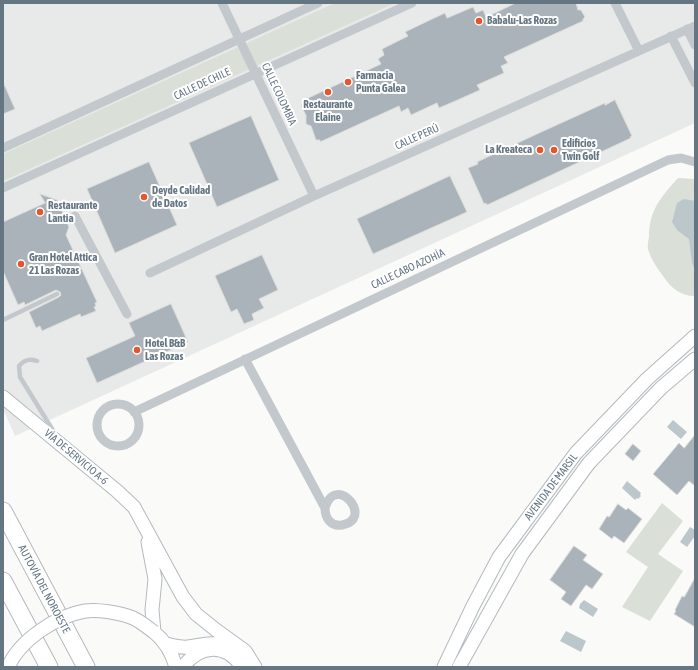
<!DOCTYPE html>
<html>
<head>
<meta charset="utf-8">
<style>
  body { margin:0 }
  #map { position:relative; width:698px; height:670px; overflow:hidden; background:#fafaf8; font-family:"Asap Condensed",sans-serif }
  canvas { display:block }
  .frame { position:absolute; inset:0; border:4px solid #657683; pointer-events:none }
</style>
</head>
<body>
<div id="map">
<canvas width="698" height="670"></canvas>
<div class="frame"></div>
</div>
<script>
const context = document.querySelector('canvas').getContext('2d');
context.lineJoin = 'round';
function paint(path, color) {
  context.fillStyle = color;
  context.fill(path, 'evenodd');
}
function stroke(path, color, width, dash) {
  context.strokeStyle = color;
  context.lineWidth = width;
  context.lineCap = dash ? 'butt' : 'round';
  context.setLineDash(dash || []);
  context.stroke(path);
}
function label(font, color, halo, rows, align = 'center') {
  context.font = font + ' "Asap Condensed",sans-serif';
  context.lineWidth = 4;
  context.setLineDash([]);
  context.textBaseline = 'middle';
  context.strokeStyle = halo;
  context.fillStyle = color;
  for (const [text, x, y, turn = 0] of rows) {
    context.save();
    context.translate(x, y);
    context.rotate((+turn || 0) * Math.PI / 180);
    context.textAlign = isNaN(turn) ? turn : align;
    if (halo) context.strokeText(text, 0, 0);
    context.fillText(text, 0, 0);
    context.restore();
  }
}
paint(new Path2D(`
  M3,3H695V123L15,436L3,409Z`), '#e8e9e9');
paint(new Path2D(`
  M335,3H395L3,181V154Z
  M678,178L695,179V296C680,296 671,288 663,276C658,269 652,261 649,252C647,248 648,242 649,237C649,210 661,197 678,178Z
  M662,503L683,521L658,554L683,571L650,621L622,607L648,567L626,552Z`), '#dadfd7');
paint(new Path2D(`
  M684,199L695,201V270L692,263L689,239L677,230L672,222L677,203Z
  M673,420L687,432L681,439L667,427Z
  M627,481L641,493L640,495L641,496L638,499L637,498L635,500L622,488Z
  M690,527L695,530V536L687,547L680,542Z
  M584,600L598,609L593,617L579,608L580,604Z
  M566,631L586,641L581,652L560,641Z`), '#bbc7cb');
const building = new Path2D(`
  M516,3H576L578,10H581L585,17L583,19V21L504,57L508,63L501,66L504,73L477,85L480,90L453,102L439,108L437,103L411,115L408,108L401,112L399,106L320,142V140H316L311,126L306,124V115L301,106L304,100L381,64L378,59L384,55L382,49L408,36L405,32L432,19L445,13L447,18L473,7L476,13L483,10L486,17Z
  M3,82L15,109L3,114Z
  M615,100L632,136L630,137L631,138L487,205L486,203L484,204L468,168L478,164L477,162L539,133L605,103V105Z
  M251,116L279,180L217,207L189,143Z
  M149,162L177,225L115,253L87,189Z
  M450,176L467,212L373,254L357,219Z
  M40,194L57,200L69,227L66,235L97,302L95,303L96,306L94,307L96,311L81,317L80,314L42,331L40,326L36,328L29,312L59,297L61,295L60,292L56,290L25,305L24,302L18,305L3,271V222L45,203Z
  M262,255L278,290L259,299L264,308L252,314L254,320L244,324L237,309L231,312L215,276Z
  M171,304L188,342L97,383L86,358L135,336L129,323Z
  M695,435V486L689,481L677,495L653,474L679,443L684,448Z
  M633,444L641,451L633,461L625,454Z
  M618,504L626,510L628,508L642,519L624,543L614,536L612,539L599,529L607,516L609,517Z
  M574,546L587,555L583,560L603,574L592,589L586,585L571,606L561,599L566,592L550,580Z
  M695,578V627L674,614L676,611L675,610L682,596L684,597Z`);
paint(building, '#aab3b9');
stroke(building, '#dcdcda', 1);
const secondary = new Path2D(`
  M3,397L117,491L134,507L183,597L196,614L216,630L245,651L255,667
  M148,542L155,579L152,610L154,632C165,641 172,653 176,667
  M165,644C172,645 180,648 188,647C206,645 217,639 234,649
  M183,667C200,644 226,643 242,667
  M444,667L473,606L499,557L576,453L647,379L695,336
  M459,667L522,554L589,463L661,388L695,359`);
const highway = new Path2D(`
  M3,511L86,667
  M3,581L49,667`);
stroke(secondary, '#b3babf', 15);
stroke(highway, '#b4b9bd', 19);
stroke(new Path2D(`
  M3,320L57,294
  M37,361C29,358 24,360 19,366L20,377L54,432`), '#c3c8cc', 4.5);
stroke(new Path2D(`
  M222,3L314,196
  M615,3L639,51
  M687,29L695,45
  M671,36L695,83
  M3,148L318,3
  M3,188L412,3
  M75,216L127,314
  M150,273L314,196L695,26
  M245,359L325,508C325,518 331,527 342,525C375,519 336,472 325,508
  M97 425a21 21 0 1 1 42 0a21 21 0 1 1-42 0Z
  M134,412L668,160L681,158L695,162`), '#c3c8cc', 9);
stroke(secondary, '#fff', 13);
stroke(highway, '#fff', 17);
const secondaryBridge = new Path2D(`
  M8,667C20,640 56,616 85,611C98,609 121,613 133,618C140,621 147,627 154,632`);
stroke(secondaryBridge, '#b3babf', 15, []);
stroke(secondaryBridge, '#fff', 13);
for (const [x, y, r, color] of [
  [479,21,4,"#e4572e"],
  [348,82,4,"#e4572e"],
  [328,92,4,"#e4572e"],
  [540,150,4,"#e4572e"],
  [554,150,4,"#e4572e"],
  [144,197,4,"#e4572e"],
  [40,212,4,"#e4572e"],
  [21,264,4,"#e4572e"],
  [137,350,4,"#e4572e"]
]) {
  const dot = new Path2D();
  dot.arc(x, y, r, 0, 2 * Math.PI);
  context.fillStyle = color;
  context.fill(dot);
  stroke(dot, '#fff', 1.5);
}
label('bold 11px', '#657683', '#fff', [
  ["Babalu-Las Rozas",487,21],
  ["Farmacia",356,76],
  ["Punta Galea",356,89],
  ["Restaurante",328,105,"center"],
  ["Elaine",328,118,"center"],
  ["Edificios",562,144],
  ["Twin Golf",562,157],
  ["La Kreateca",532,150,"right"],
  ["Deyde Calidad",152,191],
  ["de Datos",152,204],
  ["Restaurante",48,206],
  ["Lantia",48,219],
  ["Gran Hotel Attica",29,258],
  ["21 Las Rozas",29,271],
  ["Hotel B&B",145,344],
  ["Las Rozas",145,357]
], 'left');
label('11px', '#657683', '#fff', [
  ["CALLE DE CHILE",202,84,-25],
  ["CALLE COLOMBIA",279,94,65],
  ["CALLE PERÚ",417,137,-24],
  ["CALLE CABO AZOHÍA",408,269,-25],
  ["VÍA DE SERVICIO A-6",76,457,40],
  ["AVENIDA DE MARSIL",551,487,-53],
  ["AUTOVÍA DEL NOROESTE",44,589,62]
]);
</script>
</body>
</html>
